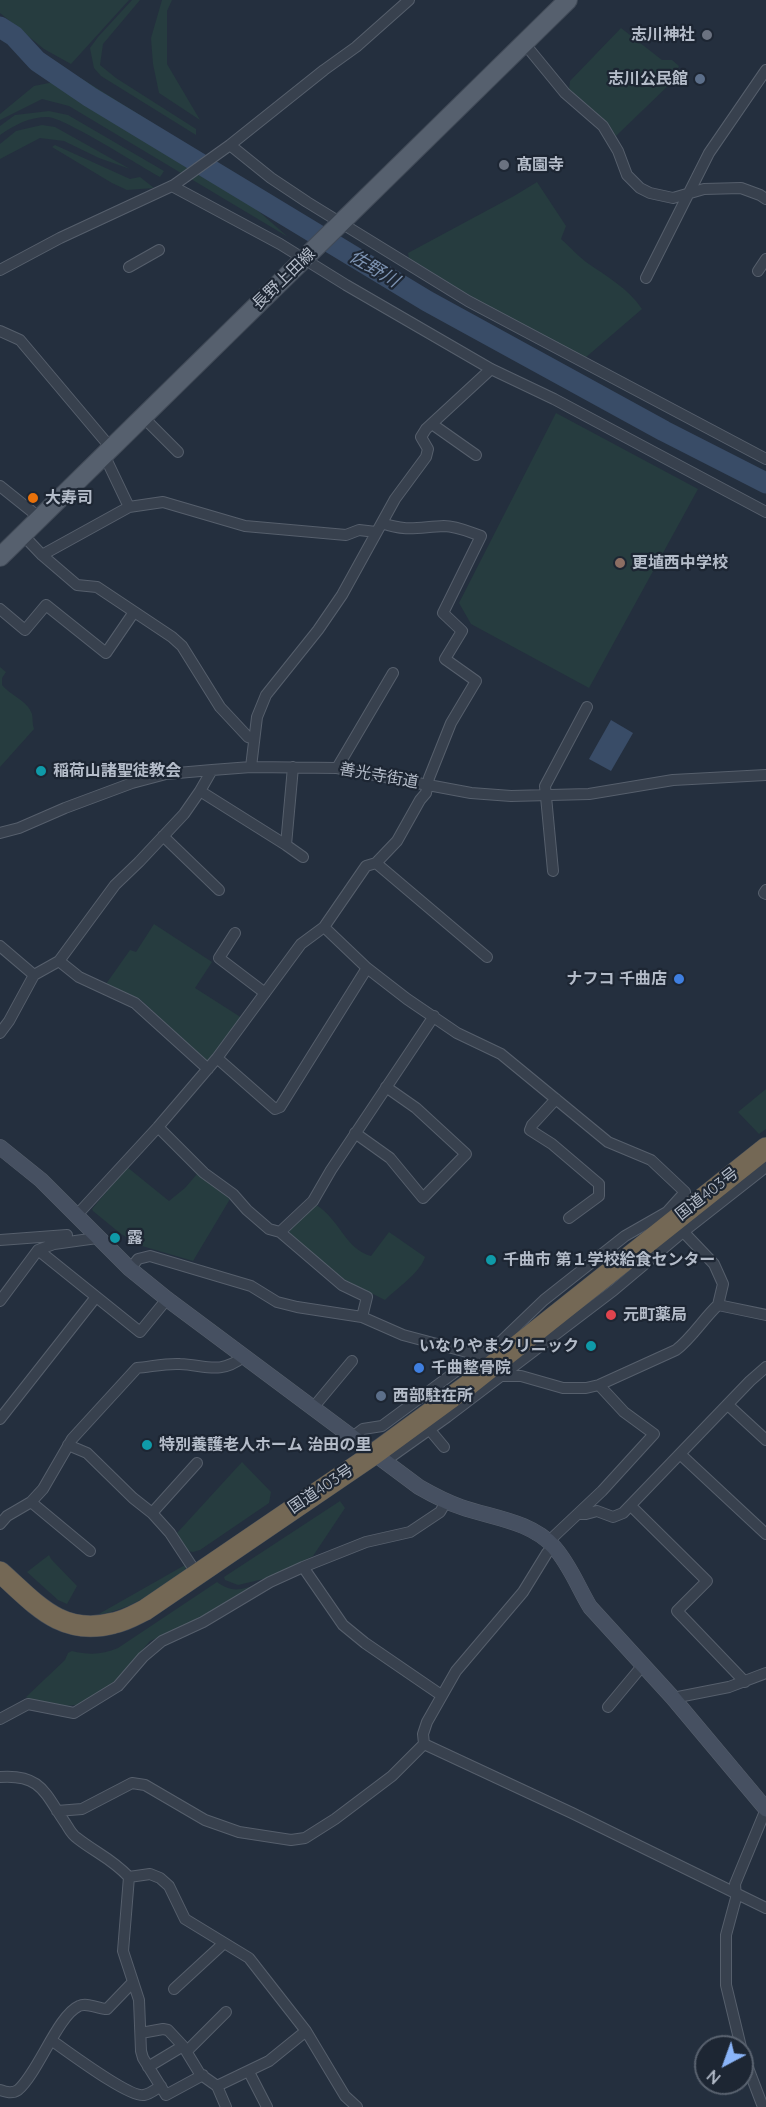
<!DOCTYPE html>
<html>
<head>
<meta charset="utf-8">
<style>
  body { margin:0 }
  #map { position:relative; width:766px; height:2107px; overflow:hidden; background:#242f3e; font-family:Quicksand,sans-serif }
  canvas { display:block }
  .north { position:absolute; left:694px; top:2035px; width:60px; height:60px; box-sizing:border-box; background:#1d2633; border:2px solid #59626f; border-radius:50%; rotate:221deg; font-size:16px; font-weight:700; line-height:24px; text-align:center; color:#b4bcc9 }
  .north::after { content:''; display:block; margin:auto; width:21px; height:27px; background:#8ab4f8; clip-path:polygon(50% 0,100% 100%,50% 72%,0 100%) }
</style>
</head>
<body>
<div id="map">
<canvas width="766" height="2107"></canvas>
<div class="north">N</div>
</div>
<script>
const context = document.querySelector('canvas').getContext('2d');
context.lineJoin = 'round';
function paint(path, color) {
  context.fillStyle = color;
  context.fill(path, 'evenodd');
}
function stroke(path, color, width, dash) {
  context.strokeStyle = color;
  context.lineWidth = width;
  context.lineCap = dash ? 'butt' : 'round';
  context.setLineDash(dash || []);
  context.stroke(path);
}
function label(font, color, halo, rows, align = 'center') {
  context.font = font + ' Quicksand,"Noto Sans JP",sans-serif';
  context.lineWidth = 4.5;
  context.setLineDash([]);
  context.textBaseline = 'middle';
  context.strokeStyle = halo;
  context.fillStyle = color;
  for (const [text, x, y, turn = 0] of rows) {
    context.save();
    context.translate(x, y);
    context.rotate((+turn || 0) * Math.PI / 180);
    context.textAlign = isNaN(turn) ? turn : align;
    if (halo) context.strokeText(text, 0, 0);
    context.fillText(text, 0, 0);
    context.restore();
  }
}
paint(new Path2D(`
  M0,0H129L71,64L44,49L0,13Z
  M132,0H140L103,44L100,65L116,78L196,129V135L101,76L94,68L90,48L98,37Z
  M162,0H172L167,11V64L200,120L159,93L153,64L151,38Z
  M621,28L662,60H672L679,66L672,82L616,136L608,123L569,89L570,81Z
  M79,77L156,125L214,168L231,187L288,237L69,106L42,99L0,120V114L34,86Z
  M49,111L68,115L164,171L160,177C140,166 65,118 48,117C28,117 15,125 0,135V126L15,115Z
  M42,125L55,127L130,169L99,158L64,141L40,138L0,159V144L16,131Z
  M55,145L130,179L140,177L154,188L127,190L112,183L52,147Z
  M537,182L566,226L561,239C569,246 577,255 586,262C606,276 628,288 642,309L585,358L485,305L409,258L408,253L514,196Z
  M556,413L698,489L589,688L471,624L459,603Z
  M0,667L6,672L2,678V685C10,695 28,701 32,714C33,719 32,724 34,729L0,767Z
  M154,924L212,962L195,988L242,1018L209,1060H205L140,999L106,984L130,950L136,952Z
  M766,1089V1129L759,1134L738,1112Z
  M127,1167L169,1201L185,1188L197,1174L230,1199L193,1261L142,1246L121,1234L93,1211L92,1209Z
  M316,1205C338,1217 346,1250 371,1256L389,1232L425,1257C420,1273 397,1288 385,1300L339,1277L294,1239L289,1231Z
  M242,1462L271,1492L269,1503L200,1550L193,1552L188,1551L177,1533Z
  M340,1501L345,1508L313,1556L272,1577L238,1585L225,1580L224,1577Z
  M49,1555L51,1559L77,1586L67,1604L58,1600L27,1572Z
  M185,1565L186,1570C156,1590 134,1609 97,1615Z
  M217,1582C234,1594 241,1589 259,1584L179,1629L150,1641L115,1682L78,1705L65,1706L30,1700L26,1697L65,1660L68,1653L72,1651C89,1655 102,1655 118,1648Z`), '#263c3f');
paint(new Path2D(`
  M611,720L633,733L611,771L589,759Z`), '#394c67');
stroke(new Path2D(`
  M0,27L14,36L37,61L90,97L427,301L664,431L766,483`), '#394c67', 21);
const street = new Path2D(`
  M524,43L565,93L603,126L618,151L627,175L640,188L650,193L673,198L704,189L741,188L760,195L766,199
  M230,145L271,178L307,202L468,301L766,459
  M172,186L280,244L346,285L491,369L554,399L766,512
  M129,267L159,250
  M0,270L60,238L174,185L230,145L324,70L356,47L409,0
  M758,271L766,259
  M646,278L709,153L766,70
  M0,331L20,340L111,448
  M143,417L178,452
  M432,424L476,455
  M102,456L108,463L129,507
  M0,486L40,518
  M23,535L42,555L77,585L97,587L172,637L182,646L220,707L248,737L254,739
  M42,555L129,507L163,502L245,526L346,535L359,530L376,532
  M0,609L25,630L46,605L106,653L134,612
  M251,767L257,717L266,695L318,630L342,595L395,499L426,457L428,449L421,437L426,429L491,369
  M337,768L393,673
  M200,791L286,845L293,767
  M0,833L19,828L65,808L132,783L166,774L212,770L251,767L337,768L471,793L511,796L589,794L673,780L766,775
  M163,836L219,890
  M286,845L303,857
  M376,863L487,957
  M553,871L545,786L587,707
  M766,890L764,893L766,894
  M324,927L367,968L407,999L457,1033L501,1054L608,1142L651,1160L685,1192L667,1212L673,1221L714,1264L723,1284L718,1305
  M235,933L219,958L265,993
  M0,946L34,975
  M59,961L79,977L135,1003L208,1069
  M0,1033L9,1021L34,975L59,961L115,885L139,862L184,814L200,791L212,770
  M217,1058L275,1109L280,1107L367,968
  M556,1099L532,1125L530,1130L552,1144L599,1184V1196L569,1218
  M158,1127L204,1173L233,1194L247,1210L269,1229L280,1232L342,1285L367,1297L362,1317
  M355,1133L390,1158L423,1198L466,1154L416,1108L386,1087
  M76,1216L158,1127L217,1058L301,944L324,927L366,866L376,863L397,841L420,800L426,793L429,778L451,723L476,681L445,659L462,631L443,613L481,536C469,532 457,526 444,526C419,527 407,532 382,523
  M280,1232L313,1201L331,1170L434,1016
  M0,1240L67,1235
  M38,1250L140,1332L167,1299
  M130,1269L138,1259L150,1256L251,1286L277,1302L297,1307L362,1317L403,1335L478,1355L501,1376H521L563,1388H586L599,1385L676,1350C692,1338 703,1319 718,1305L766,1315
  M0,1301L38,1250L54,1244L97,1238
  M728,1405L766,1440
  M312,1409L352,1361
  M0,1419L96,1297
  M429,1429L444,1447
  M351,1438L363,1429L382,1426L478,1355L495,1347L544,1300L625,1236L667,1212
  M68,1445L87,1453L133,1498L152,1513L170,1533L197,1574
  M680,1454L766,1534
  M392,1456L447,1417L614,1290L683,1232L766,1167
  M31,1502L90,1551
  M631,1506L707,1581L677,1611L745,1682
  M152,1513L197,1463
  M578,1514H586L597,1511L613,1517L623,1513L750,1381L766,1367
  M0,1524L7,1516L31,1502L43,1489L72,1439L137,1368C150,1367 166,1363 180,1364C205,1365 220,1375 243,1357
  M549,1541L602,1491L654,1434L624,1412L599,1385
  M303,1567L343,1625L365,1643L441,1695
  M673,1698L729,1687L766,1673
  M608,1707L643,1665
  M0,1719L28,1704L74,1713L118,1686L143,1657L162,1641L203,1622L270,1582L303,1567L366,1542L410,1532L440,1512L446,1502
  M424,1744L423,1734L427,1722L456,1671L523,1592L547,1553L554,1546
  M0,1777C42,1774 45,1794 66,1824C69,1829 72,1835 77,1838C96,1853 111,1858 129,1877L123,1951L139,2000L141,2051L143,2058L166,2095L203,2075
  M57,1811L82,1809L132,1783L145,1785L205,1820L239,1832L291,1840L305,1838L335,1819L392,1776L424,1744L572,1813L766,1908
  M129,1877L150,1874L160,1878L169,1886L185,1919L249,1958L306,2031L345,2096L357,2107
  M174,1989L224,1943
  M141,2033L163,2029L168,2030L183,2046L200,2074L217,2086L269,2061L306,2031
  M51,2040C66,2050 129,2098 144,2095C150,2094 156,2089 161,2086
  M741,2047L726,1985V1935L736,1898L735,1884L766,1809
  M187,2051L226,2012
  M742,2052L763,2107
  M148,2067L183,2046
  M249,2072L267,2107
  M217,2086L226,2107
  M0,2090C6,2092 12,2094 18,2090C38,2073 58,2015 79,2006C87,2002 98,2009 107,2009L133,1982`);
const secondary = new Path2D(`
  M0,1147L41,1180L130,1269L167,1299L419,1487C433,1495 446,1502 461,1507C492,1518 531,1521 554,1547C570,1565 578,1587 590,1607L673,1698L766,1809`);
const primary = new Path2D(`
  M0,557L568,0`);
const highway = new Path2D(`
  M0,1572C36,1604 61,1637 114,1623C125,1621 135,1615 145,1610L374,1454L467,1386L766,1148`);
stroke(street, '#565f6c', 12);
stroke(secondary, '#565f6c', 16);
stroke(primary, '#414a57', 20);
stroke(highway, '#434c59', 22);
stroke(street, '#38414e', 10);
stroke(secondary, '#465061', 15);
stroke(primary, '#56606e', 18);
stroke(highway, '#746855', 21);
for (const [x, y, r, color] of [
  [707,35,6,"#6b7280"],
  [700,79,6,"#5c6f8a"],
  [504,165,6,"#6b7280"],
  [33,498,6,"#e8710a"],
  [620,563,6,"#8d6e63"],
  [41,771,6,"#0f9aa8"],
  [679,979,6,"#3f7fe0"],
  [115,1238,6,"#0f9aa8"],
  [491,1260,6,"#0f9aa8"],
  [611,1315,6,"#e0444e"],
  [591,1346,6,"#0f9aa8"],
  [419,1368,6,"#3f7fe0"],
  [381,1396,6,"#5c6f8a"],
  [147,1445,6,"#0f9aa8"]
]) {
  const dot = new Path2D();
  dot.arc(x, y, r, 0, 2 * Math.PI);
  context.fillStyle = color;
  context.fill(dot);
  stroke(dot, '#1d2633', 2);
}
label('bold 16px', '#b4bcc9', '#1d2633', [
  ["志川神社",695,35,"right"],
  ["志川公民館",688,79,"right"],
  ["髙園寺",516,165],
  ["大寿司",45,498],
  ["更埴西中学校",632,563],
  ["稲荷山諸聖徒教会",53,771],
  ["ナフコ 千曲店",667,979,"right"],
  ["露",127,1238],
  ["千曲市 第１学校給食センター",503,1260],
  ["元町薬局",623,1315],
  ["いなりやまクリニック",579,1346,"right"],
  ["千曲整骨院",431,1368],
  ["西部駐在所",393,1396],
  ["特別養護老人ホーム 治田の里",159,1445]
], 'left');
label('16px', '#b4bcc9', '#1d2633', [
  ["長野上田線",284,279,-44],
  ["善光寺街道",379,776,10],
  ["国道403号",707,1194,-38],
  ["国道403号",321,1489,-34]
]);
label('italic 18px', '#7c92b1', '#1d2633', [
  ["佐野川",374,269,31]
]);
</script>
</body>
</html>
